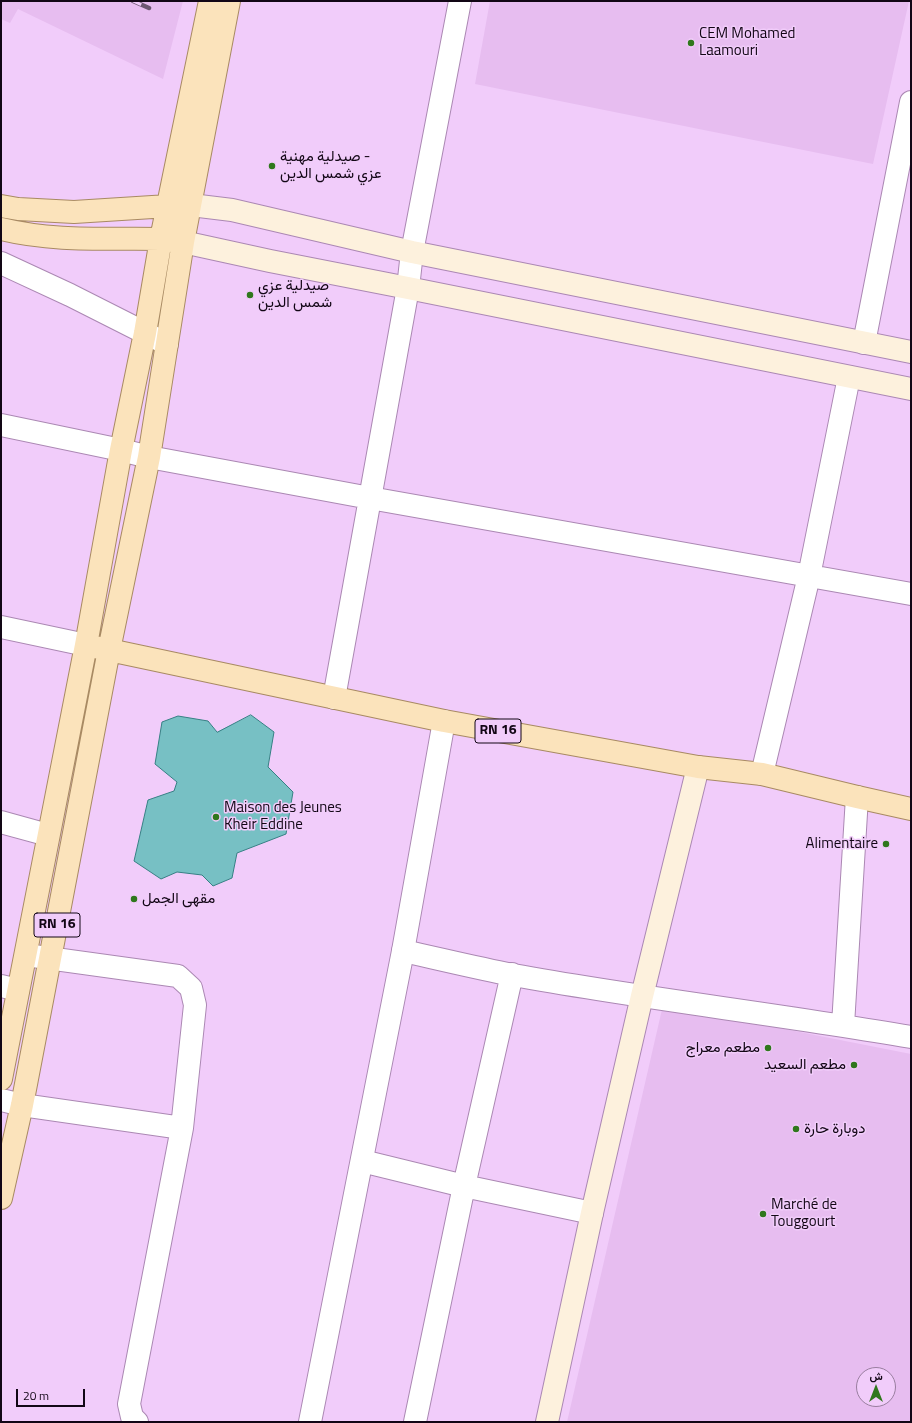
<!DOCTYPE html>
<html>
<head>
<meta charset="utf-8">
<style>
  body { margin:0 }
  #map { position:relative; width:912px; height:1423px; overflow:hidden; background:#f1ccfa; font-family:"Titillium Web",Vazirmatn,sans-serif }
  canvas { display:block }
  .frame { position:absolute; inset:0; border:2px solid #120615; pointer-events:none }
  .north { position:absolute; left:856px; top:1367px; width:40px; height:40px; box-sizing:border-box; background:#f1ccfa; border:1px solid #987d9e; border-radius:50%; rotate:0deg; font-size:11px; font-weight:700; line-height:16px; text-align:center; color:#120615 }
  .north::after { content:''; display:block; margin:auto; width:14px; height:18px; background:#2f771c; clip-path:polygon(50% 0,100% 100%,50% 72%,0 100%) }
  .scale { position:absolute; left:16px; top:1389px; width:69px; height:18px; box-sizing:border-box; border:2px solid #120615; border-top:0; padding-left:5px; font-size:12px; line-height:14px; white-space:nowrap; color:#120615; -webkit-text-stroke:3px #f1ccfa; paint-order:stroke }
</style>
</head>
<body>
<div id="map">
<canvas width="912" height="1423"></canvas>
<div class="frame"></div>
<div class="north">ش</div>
<div class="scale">20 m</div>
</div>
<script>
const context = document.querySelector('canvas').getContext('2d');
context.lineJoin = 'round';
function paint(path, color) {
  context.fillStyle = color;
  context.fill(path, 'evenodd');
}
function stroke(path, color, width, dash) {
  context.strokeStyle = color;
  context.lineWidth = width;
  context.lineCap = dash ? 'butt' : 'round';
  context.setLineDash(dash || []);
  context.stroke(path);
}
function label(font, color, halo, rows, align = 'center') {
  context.font = font + ' "Titillium Web",Vazirmatn,sans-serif';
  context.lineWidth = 3;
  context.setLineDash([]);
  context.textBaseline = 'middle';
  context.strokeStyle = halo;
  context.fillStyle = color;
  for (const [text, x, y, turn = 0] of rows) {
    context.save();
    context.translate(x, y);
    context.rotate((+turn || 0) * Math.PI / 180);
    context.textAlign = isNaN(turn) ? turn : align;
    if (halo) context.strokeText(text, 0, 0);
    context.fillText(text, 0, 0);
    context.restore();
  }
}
paint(new Path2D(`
  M1,1H183L163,79L18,9L10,23L1,19Z
  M490,1H909L873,164L475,84Z
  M663,1005L911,1054V1422H567ZM864,1375H888V1399H864Z`), '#e7bdf0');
const building = new Path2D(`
  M251,715L274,732L268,767L293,792L286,834L237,853L232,878L213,886L202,875L177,872L161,879L134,861L148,800L174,791L177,782L155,764L162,722L178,716L208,721L217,732Z`);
paint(building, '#77c0c4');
stroke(building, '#368084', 1);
const minor = new Path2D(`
  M1,425L121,450L149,457L370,498L911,594
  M1,627L86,645
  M334,698L408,288L412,252L460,1
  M762,774L809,576L849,377
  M1,822L48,835
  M403,951C440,959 476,968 513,975C645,999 779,1014 911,1037
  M26,955L178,976L191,988L195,1005L182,1128
  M1,986L18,990
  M843,1025L857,797
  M1,1100L22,1105L182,1128L129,1404L132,1417L137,1422
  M362,1161L464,1186L592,1213
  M415,1422L464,1186L512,974`);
const tertiary = new Path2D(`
  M1,263L70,295L167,344
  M864,343L911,102
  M310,1422L403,951L444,721`);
const secondary = new Path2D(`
  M191,205L232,210L412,252L911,352
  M183,242L270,261L408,288L911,389
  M547,1422L592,1213L642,996L698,767`);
const primary = new Path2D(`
  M1,206L18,209L74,212L184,205
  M1,229C53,242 108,238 161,239L175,241
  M95,647L444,721L698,767L762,774L857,797L911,809
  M1,1079L86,645L121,450L145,333L161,239L210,1
  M1,1198L22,1105L109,650L149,457L183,242L229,1`);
stroke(minor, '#ab88b3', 24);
stroke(tertiary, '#ab88b3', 24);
stroke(secondary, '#ab88b3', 24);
stroke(primary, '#a88a63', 24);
stroke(minor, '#fff', 22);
stroke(tertiary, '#fff', 22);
stroke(secondary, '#fdf1dd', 22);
stroke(primary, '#fbe3bb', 22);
const rail = new Path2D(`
  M133,1L149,8`);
stroke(rail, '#6c5671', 4.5);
stroke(rail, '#f1ccfa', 3, [9]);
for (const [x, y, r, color] of [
  [691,43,4,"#2f771c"],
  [272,166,4,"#2f771c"],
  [250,295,4,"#2f771c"],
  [216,817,4,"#2f771c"],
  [886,844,4,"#2f771c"],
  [134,899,4,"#2f771c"],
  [768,1048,4,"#2f771c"],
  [854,1065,4,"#2f771c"],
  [796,1129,4,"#2f771c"],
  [763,1214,4,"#2f771c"]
]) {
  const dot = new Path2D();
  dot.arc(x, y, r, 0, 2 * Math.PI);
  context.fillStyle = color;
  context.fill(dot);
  stroke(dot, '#f1ccfa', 1.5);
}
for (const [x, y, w] of [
  [498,731,46],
  [57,925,46]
]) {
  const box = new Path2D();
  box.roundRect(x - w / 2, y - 12, w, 24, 3);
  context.fillStyle = '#f1ccfa';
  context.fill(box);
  stroke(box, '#120615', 1);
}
label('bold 14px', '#120615', null, [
  ["RN 16",498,731],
  ["RN 16",57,925]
]);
label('15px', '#120615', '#f1ccfa', [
  ["CEM Mohamed",699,34],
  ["Laamouri",699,51],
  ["صيدلية مهنية -",280,157],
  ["عزي شمس الدين",280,174],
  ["صيدلية عزي",258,286],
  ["شمس الدين",258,303],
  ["Maison des Jeunes",224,808],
  ["Kheir Eddine",224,825],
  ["Alimentaire",878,844,"right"],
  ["مقهى الجمل",142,899],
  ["مطعم معراج",760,1048,"right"],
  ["مطعم السعيد",846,1065,"right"],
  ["دوبارة حارة",804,1129],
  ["Marché de",771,1205],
  ["Touggourt",771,1222]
], 'left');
</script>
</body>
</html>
